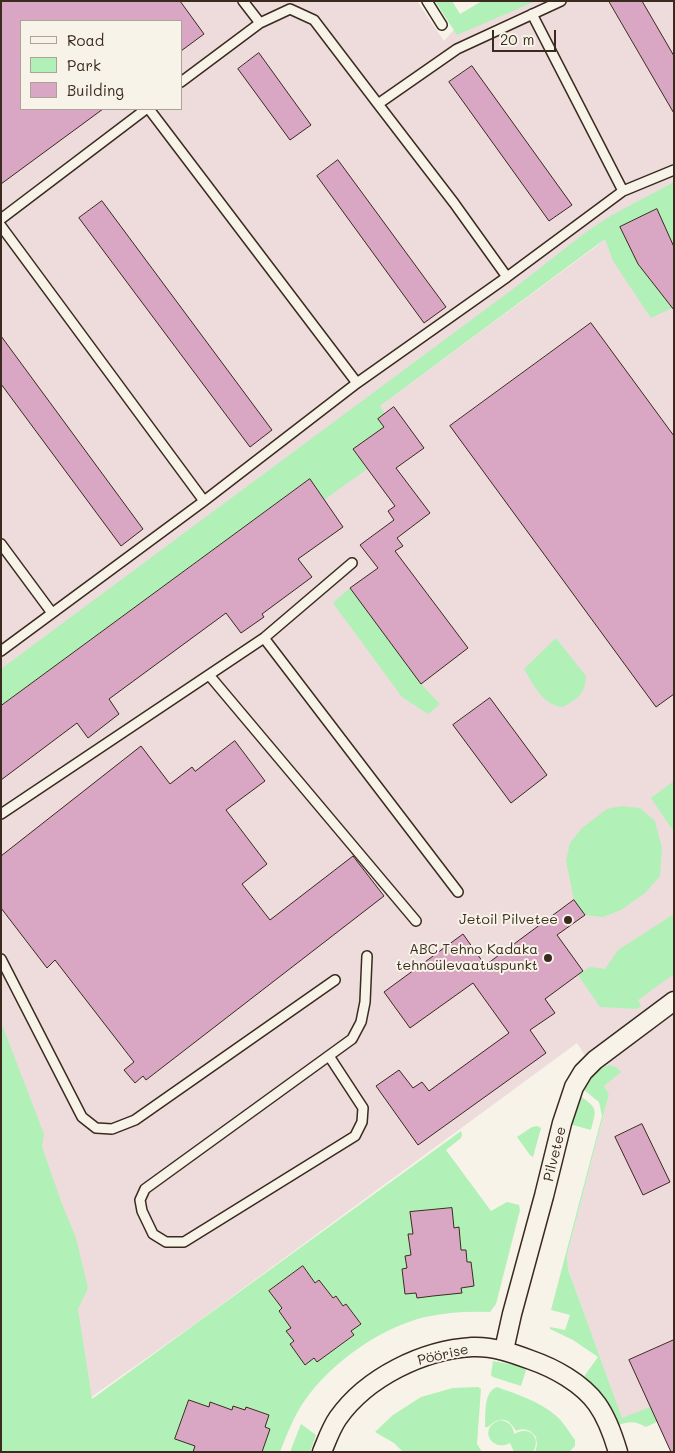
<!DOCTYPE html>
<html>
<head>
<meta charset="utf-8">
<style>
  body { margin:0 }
  #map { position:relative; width:675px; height:1453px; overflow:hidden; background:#f7f3e8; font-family:Mali,sans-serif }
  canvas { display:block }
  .frame { position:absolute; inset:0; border:2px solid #3b2a1e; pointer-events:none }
  .legend { position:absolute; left:20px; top:20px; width:162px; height:90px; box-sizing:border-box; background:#f7f3e8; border:1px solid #aca397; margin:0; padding:6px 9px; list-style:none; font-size:15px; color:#3b2a1e }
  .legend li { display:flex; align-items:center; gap:10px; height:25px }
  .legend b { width:25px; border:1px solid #aca397 }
  .scale { position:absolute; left:492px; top:30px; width:64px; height:22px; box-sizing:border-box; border:2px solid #3b2a1e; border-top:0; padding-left:6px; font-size:15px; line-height:18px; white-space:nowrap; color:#3b2a1e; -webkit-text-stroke:4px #f7f3e8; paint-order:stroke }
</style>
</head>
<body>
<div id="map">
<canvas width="675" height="1453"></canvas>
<div class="frame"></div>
<ul class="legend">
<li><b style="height:6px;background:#f7f3e8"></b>Road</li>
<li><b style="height:14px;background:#b1f0b7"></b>Park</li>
<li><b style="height:14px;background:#d9a6c4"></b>Building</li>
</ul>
<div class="scale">20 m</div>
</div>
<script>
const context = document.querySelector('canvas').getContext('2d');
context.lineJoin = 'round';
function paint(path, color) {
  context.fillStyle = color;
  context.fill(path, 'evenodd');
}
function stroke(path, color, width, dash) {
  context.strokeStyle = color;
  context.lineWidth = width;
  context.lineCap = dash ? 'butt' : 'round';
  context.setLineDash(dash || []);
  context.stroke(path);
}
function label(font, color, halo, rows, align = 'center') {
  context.font = font + ' Mali,sans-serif';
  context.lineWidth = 4;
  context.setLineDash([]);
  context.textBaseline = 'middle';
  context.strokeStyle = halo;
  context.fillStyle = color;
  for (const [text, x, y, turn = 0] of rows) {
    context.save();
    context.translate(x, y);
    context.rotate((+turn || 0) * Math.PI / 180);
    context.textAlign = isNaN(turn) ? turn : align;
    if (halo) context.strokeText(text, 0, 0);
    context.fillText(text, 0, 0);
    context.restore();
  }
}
paint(new Path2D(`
  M1,1H417L444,41L458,25L516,1H674V1397L622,1419L568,1269L567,1255L609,1094L577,1043L192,1326L90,1398L1,1341ZM21,21H181V109H21ZM603,240L598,245L332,442Z`), '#eedcdd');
paint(new Path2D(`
  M435,1H452L460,14L482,1H536L457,35Z
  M674,182V220H673L674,223V245L667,249L646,274L672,308L651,318L613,261L605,239L380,406L385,414L378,419L384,427L353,449L367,469L324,500L309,479L1,706V669L517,286L586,232L612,215Z
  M350,588L421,684L440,704L428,714L402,697L333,603Z
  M556,638L586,676C585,694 579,698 563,707C542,705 534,685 524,669Z
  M674,781V832L651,798Z
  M621,806L640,808L655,821L662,848L660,876L645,893L621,910L603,917L585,915L574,900L566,861L570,843L582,828L607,809Z
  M674,914V974L638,1000L641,1006L637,1009L600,1007L578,975L590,967L605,969L618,950Z
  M1,1022L44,1134L42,1147L62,1204L76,1238L88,1288L78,1309L92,1399L461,1131L462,1135L461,1138L446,1150L491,1211L507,1202L519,1205L520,1210L496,1304L490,1312C469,1311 447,1312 425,1317C380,1328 332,1362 305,1400C294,1416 287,1434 280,1452H262L270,1429L265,1427L269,1415L246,1407L245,1410L233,1406L232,1410L210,1402L209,1407L190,1400L175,1439L195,1446L197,1452H1ZM452,1208L454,1228H459L461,1250H466L467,1262H471L473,1286L461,1288V1293L417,1298L416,1293L405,1294L402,1269L407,1268L405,1256L411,1255L408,1234H413L411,1213ZM303,1266L315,1283L319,1280L333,1298L336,1296L343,1306L346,1304L361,1324L351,1331L354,1336L317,1362L314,1358L305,1365L290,1344L294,1341L286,1331L291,1328L279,1311L282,1308L269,1291Z
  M609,1065L616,1067L621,1072L604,1086L609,1094L567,1255L568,1269L622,1418L650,1407L647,1401L674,1389V1414L646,1427C636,1421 629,1421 619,1425L604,1399L584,1378L585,1375L598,1357L573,1340L550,1329V1327L565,1330L570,1315L551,1310L602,1116L599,1102L584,1090C588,1081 598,1068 609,1065Z
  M580,1096C599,1109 596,1110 591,1130L573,1125L571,1123Z
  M537,1126L541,1128L533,1157L530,1155L517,1137L532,1127Z
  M493,1361L524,1367L526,1370L521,1386L493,1377L491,1375Z
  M478,1387L481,1389L477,1444L482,1452H403L394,1443L375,1432L393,1415L421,1397L453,1388Z
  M497,1387C516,1394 539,1401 555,1415C563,1421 569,1432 575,1440V1446L569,1452H535L537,1445L536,1437C531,1430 524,1427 516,1431C508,1417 499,1416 488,1427H485C486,1414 483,1392 497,1387Z
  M500,1420C509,1422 513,1425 514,1434C529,1425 542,1437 533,1452H514L510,1443C492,1453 477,1428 500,1420Z
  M301,1424L316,1435L310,1452H290Z`), '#b1f0b7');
const building = new Path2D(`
  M1,1H180L204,34L181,51V21H21V109H103L1,184Z
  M609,1H642L674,56V113Z
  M259,53L311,125L290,140L238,69Z
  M472,66L572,205L549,221L449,82Z
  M338,160L446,307L424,323L317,176Z
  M102,201L272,430L250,447L79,218Z
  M657,209L674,247V310L638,264L620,227Z
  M591,323L674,436V694L656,707L450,426Z
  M1,336L143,529L121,546L1,384Z
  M394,407L424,448L396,468L430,513L397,538L403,546L395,551L468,648L421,684L350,588L378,568L360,545L394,520L388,511L395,506L353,449L384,427L378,419Z
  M310,479L343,527L298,559L312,577L262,614L264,617L241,633L226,613L109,699L119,714L88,738L77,723L1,780V706Z
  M490,698L547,775L511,803L453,725Z
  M235,741L265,781L226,810L267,864L242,884L270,920L353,856L384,896L146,1080L143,1076L135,1083L124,1070L134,1062L55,960L47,968L1,908V856L141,746L170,784L192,767L195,771Z
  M574,900L585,915L557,935L583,971L545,999L555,1013L530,1030L546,1053L418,1145L376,1086L399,1070L413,1088L422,1082L429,1091L509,1033L473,983L410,1028L384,992L463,934L485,965Z
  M642,1124L670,1182L643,1195L615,1137Z
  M452,1208L454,1228L459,1227L461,1250H466L467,1262H471L474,1286L461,1288L462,1293L433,1296L417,1298L416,1293L405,1294L402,1269L407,1268L405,1256L411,1255L408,1234H413L410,1212Z
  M303,1266L315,1283L319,1280L333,1298L336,1296L343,1306L346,1304L361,1324L351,1331L354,1335L317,1362L314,1358L305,1365L290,1344L294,1341L286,1331L291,1328L279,1311L282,1308L269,1291Z
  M674,1340V1452H671L629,1360Z
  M189,1400L209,1407L210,1402L232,1410L233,1406L245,1410L246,1407L269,1415L265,1427L270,1429L262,1452H193L195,1446L175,1439Z`);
paint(building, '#d9a6c4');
stroke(building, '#3b2a1e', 1);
const service = new Path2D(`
  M243,1L260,23L290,9L314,20L378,104L457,49L561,1
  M427,1L442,25
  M532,14L623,191
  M181,82L260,23
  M378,104L454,203L507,277L623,191L674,170
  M149,109L357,383
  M1,219L146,109
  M1,226L204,501
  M1,544L52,613
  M264,638L458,892
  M1,651L204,501L357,383L507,277
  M209,675L416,921
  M1,814L264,638L352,563
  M1,959L82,1117L96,1128L112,1129L135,1120L335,980
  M329,1056L363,1108L362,1122L355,1136L184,1242H166L153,1234L142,1211L140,1200L145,1189L352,1039L361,1022L365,1002L367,956`);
const minor = new Path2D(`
  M504,1350L512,1314L544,1196L562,1123L574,1087L583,1072L595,1060L674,1001
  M322,1452C327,1440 331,1428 338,1418C367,1377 423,1350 472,1347C493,1346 512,1353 531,1360C554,1368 582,1383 597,1404C607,1418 613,1435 618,1452`);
stroke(service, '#3b2a1e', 12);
stroke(minor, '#3b2a1e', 21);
stroke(service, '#f7f3e8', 9);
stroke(minor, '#f7f3e8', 18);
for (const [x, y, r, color] of [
  [568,920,5,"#3b2a1e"],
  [548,958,5,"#3b2a1e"]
]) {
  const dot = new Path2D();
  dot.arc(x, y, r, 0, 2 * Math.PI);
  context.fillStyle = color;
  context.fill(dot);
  stroke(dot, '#f7f3e8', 2);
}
label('14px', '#3b2a1e', '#f7f3e8', [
  ["Jetoil Pilvetee",558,920],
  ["ABC Tehno Kadaka",538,950],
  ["tehnoülevaatuspunkt",538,966]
], 'right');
label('14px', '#3b2a1e', '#f7f3e8', [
  ["Pilvetee",555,1154,-76],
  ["Pöörise",443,1355,-13]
]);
</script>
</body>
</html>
